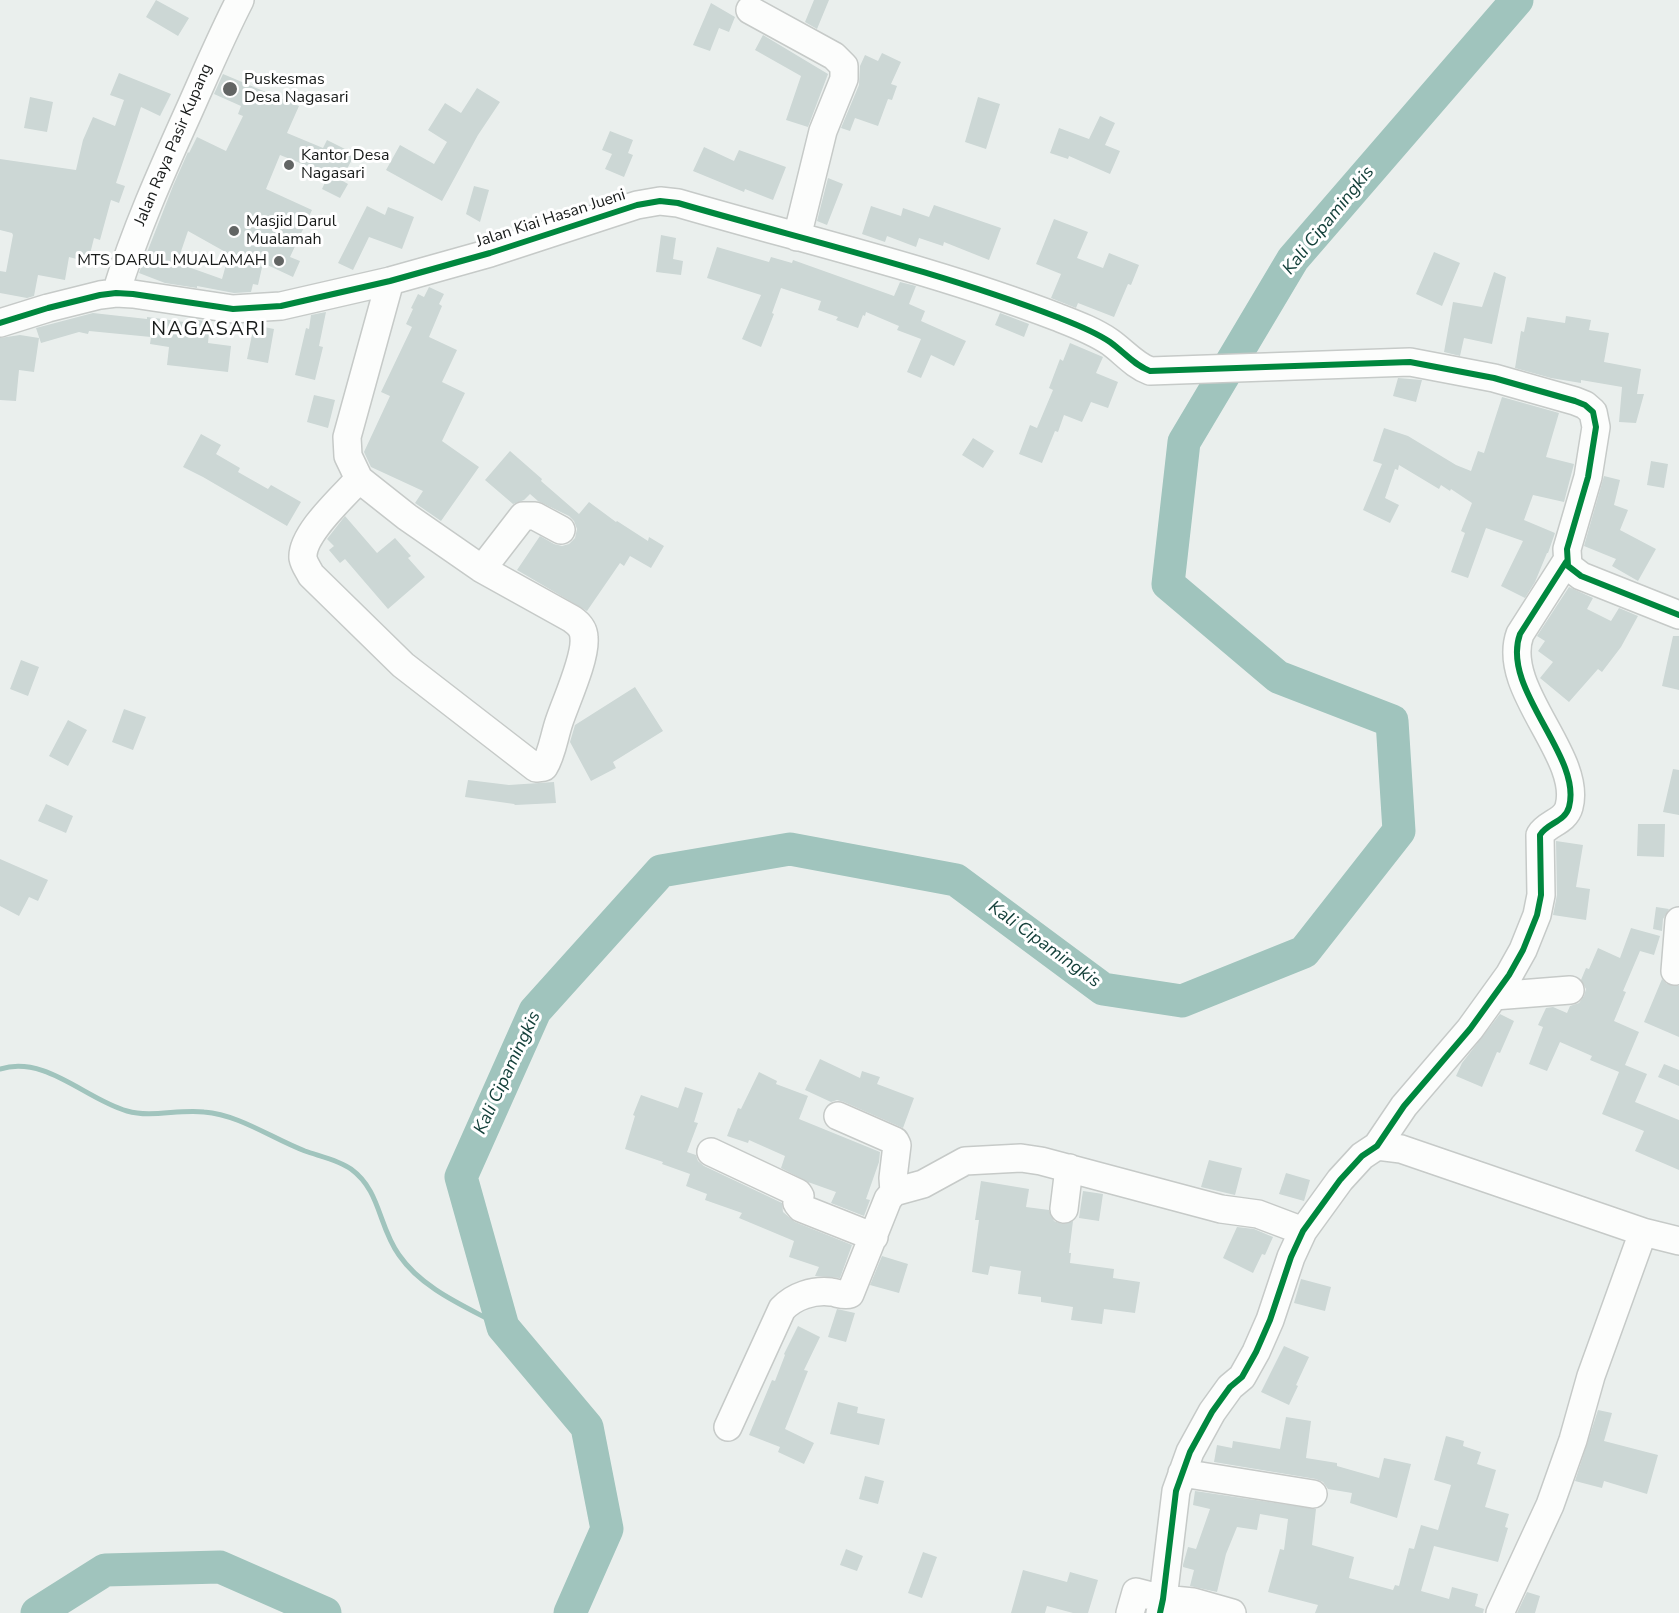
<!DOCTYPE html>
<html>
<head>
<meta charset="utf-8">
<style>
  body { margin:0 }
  canvas { display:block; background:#eaefed }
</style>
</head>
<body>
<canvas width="1679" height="1613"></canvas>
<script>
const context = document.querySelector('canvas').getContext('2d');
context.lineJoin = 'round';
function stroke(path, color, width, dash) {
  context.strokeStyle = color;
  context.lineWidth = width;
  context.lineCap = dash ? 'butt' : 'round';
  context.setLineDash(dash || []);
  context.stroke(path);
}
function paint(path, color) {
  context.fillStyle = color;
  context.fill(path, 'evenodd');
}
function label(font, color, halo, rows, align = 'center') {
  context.font = font + ' "Nunito Sans",sans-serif';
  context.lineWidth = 6;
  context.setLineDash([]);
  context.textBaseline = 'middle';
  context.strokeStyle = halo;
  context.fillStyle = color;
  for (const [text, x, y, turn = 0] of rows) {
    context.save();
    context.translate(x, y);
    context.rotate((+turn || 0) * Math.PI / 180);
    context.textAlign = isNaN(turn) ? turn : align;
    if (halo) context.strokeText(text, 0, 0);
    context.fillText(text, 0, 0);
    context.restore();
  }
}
stroke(new Path2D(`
  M0,1069C46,1055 85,1099 127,1111C152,1118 178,1109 204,1112C240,1115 271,1138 305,1151C319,1156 339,1160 351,1169C381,1191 378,1226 399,1255C423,1290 467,1307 503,1327`), '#a0c4bd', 5);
stroke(new Path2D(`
  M37,1613L105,1570L220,1567L325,1613
  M570,1613L607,1529L587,1427L503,1327L461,1177L535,1011L661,871L790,849L956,880L1103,989L1182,1001L1304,952L1399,831L1392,721L1278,677L1168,584L1184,442L1293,259L1517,0`), '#a0c4bd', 33);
paint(new Path2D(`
  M156,0L189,18L178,36L146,17Z
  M814,0H829L817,29L805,22Z
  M711,3L735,17L729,32L719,28L710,51L693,45Z
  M763,35L828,74L808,127L786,120L801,76L755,50Z
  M882,53L901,62L891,84L897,86L892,100L888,99L878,126L855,118L850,131L841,128L859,85L860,66L865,55L878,61Z
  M119,73L171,94L160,116L141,107L116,183L125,186L119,203L111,200L100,240L94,238L88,262L69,257L65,280L38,275L34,296L27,298L0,293V271L6,272L13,235L12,233L0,230V159L76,170L83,140L93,117L115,126L124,100L110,95Z
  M223,74L299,106L287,133L323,148L327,140L355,154L341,180L348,184L340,198L322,189L327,178L319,173L320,171L280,155L266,189L312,210L290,257L300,261L293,277L263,263L258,285L253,284L251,292L234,293L197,286V288L165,283L139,273L173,186L188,152L189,153L197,137L226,151L243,116L238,114L241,106L214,94ZM188,231L229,254L222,279L177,263Z
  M477,88L500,102L478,135L442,201L386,170L400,145L434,164L447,142L428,130L445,103L461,113Z
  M30,97L53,102L47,132L24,128Z
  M978,97L1000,104L986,149L965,142Z
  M1100,116L1115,123L1105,145L1120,151L1110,174L1069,156L1068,159L1050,153L1059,128L1089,139Z
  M610,131L633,140L628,153L633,155L624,177L605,169L612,154L602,150Z
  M704,147L734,161L739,150L786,167L773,200L745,189L744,192L693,171Z
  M828,178L843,184L827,225L817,221Z
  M474,186L489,190L480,222L466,214Z
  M934,205L1001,228L989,260L944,242L943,246L919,238L916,247L887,236L885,242L862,234L871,206L901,216L903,208L929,217Z
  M367,206L385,215L388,207L414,217L402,249L369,237L353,270L338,263Z
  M1054,219L1088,232L1077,258L1103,268L1109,253L1139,265L1131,285L1128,284L1114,317L1078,303L1076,308L1051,298L1061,274L1036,264Z
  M661,235L676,238L673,259L683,261L681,275L656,272Z
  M717,247L769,262L771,257L792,263L793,260L894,296L900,282L916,286L909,304L925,311L921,321L966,341L954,366L931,355L921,378L907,372L921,339L897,330L899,326L866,312L865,316L863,315L858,328L836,320L838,317L818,310L821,301L781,288L772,313L774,314L761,347L742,339L761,295L707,278Z
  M1434,252L1460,263L1442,306L1416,294Z
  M1494,272L1506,277L1492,344L1464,338L1460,356L1444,352L1453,302L1482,307Z
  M429,287L444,294L439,304L442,306L429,337L457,350L442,382L465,393L442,441L479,467L441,521L415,503L423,491L371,467L364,452L390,396L381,392L412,327L406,324L413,309L411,308L418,294L424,297Z
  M326,312L319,346L323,347L315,380L295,375L306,328L309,329L311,315Z
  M93,313L147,319V317L192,323L193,319L210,322L208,343L231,346L228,372L167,365L169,347L150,344L151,337L89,331L88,334L79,332L41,343L36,328Z
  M1000,313L1029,324L1024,337L995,325Z
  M1566,316L1591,320L1589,330L1609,333L1604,362L1641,369L1637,394H1644L1636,423L1619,422L1622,387L1581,380V383L1551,378L1515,368L1521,331L1524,332L1527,317L1565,323Z
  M254,325L274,329L268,363L247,359Z
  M20,335L39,338L34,372L19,370L16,401L0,400V338Z
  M1070,343L1103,357L1096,373L1118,382L1108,408L1091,402L1082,422L1064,415L1058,432L1055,431L1042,463L1019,454L1030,425L1037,428L1053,390L1049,388L1060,359L1063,361Z
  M1398,378L1422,380L1416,402L1393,396Z
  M314,395L335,400L328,428L307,422Z
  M1502,397L1559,413L1546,457L1574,464L1564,502L1533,495L1524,520L1555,533L1548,553H1547L1535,582L1525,598L1501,586L1523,541L1486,528L1468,578L1451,572L1465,533L1461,531L1472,503L1451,489L1450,491L1441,485L1439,489L1399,465L1398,470L1395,469L1385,498L1399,505L1390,523L1363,510L1382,464L1373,461L1384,428L1408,436L1456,465L1471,471L1478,451L1484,453Z
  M201,434L221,445L216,454L240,468L238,472L268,489L271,485L301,502L287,526L203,477L183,467Z
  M973,438L994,451L983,468L962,455Z
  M510,451L542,479L541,481L579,514L589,502L616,522L617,521L648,541L649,537L664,546L651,568L630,556L624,566L620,563L587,611L517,570L540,536L554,544L562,546L569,544L575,538L577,529L574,521L569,516L538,501L530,494L524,500L513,504L485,480Z
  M1651,461L1668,464L1664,488L1647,485Z
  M1604,476L1620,480L1614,505L1628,510L1620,530L1656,549L1638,581L1612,566L1616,559L1584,546Z
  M345,516L377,553L395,538L411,556L408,558L425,577L388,609L345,559L340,563L329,550L334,546L327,539Z
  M1569,587L1593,598L1587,609L1611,621L1619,608L1638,616L1621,647L1602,672L1598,669L1569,702L1540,678L1553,662L1538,651L1545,641L1537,636Z
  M1673,636H1679V690L1662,686Z
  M21,660L39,667L28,696L10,689Z
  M635,687L663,731L613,762L616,768L591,781L570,742L575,725Z
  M124,709L146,717L133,750L112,742Z
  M68,720L87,730L68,766L49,756Z
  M1673,769L1679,770V815L1663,812Z
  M468,780L509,785L554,782L556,803L515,805L514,804L465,797Z
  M46,804L73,816L66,833L38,821Z
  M1638,824H1665L1664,857L1637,856Z
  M1556,841L1583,845L1576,887L1590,889L1586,920L1553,915L1557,895Z
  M0,859L48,880L38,901L29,897L19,916L0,906Z
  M1656,907L1669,909L1663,919L1662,931L1653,929Z
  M1631,928L1660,936L1654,955L1640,951L1623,991L1626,992L1614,1021L1639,1032L1625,1065L1647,1074L1635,1102L1679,1120V1170L1635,1151L1644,1131L1602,1114L1619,1072L1590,1060L1592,1056L1560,1042L1547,1071L1529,1064L1543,1027L1538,1025L1546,1008L1553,1007L1567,1013L1570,1006L1579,1003L1584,996L1586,989L1581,980L1586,968L1589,969L1598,948L1620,958Z
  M1662,979L1667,984L1679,986V1037L1644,1022Z
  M1500,1014L1514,1021L1500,1053L1497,1052L1482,1087L1456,1076L1462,1063Z
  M820,1059L860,1078L862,1071L880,1077L877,1084L914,1098L903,1128L844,1102L837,1100L831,1102L805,1090Z
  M1664,1064L1679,1070V1086L1658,1077Z
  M759,1072L777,1081L776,1084L808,1096L799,1119L880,1152L879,1162L866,1199L870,1200L864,1216L831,1203L836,1192L808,1182L781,1168L785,1156L749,1140L748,1143L727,1136L738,1108L741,1109Z
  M685,1087L703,1093L694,1122L698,1123L687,1152L696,1155L698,1161L704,1166L782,1203L783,1212L795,1222L852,1245L840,1278L815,1276L819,1267L789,1257L794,1241L739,1218L742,1213L705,1200L707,1194L686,1186L690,1174L662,1164L663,1162L625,1149L635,1116L633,1115L641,1095L678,1108Z
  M1209,1160L1242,1168L1235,1195L1201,1187Z
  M1286,1173L1310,1180L1304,1201L1279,1194Z
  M981,1181L1029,1189L1026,1207L1049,1210L1054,1221L1062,1224L1073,1221L1069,1253H1071L1070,1263L1114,1269L1113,1278L1140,1282L1135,1313L1104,1309L1102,1324L1071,1320L1073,1307L1041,1302V1297L1018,1294L1021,1271L990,1266L988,1275L972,1272L979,1220H975Z
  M1083,1191L1103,1194L1099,1221L1079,1218Z
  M1237,1227L1254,1229L1273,1237L1265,1255L1262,1254L1253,1273L1223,1258Z
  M882,1256L908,1264L899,1293L870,1285Z
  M1301,1279L1331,1287L1325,1311L1294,1303Z
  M837,1309L855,1313L846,1342L828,1337Z
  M798,1326L820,1337L804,1370L808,1371L785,1429L814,1443L804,1464L778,1452L780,1447L749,1435L772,1380L775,1381L785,1355L784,1354Z
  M1284,1346L1309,1357L1296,1385L1298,1386L1289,1405L1261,1392Z
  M838,1402L858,1407L857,1413L885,1419L879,1445L830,1434Z
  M1598,1410L1612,1413L1604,1441L1658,1455L1647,1494L1604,1481L1602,1488L1575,1481Z
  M1286,1417L1311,1421L1306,1458L1337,1463V1466L1379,1478L1384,1458L1411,1464L1397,1518L1350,1503L1352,1493L1328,1489L1323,1482L1316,1479L1214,1462L1217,1445L1232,1448L1233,1441L1280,1449Z
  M1446,1436L1464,1441L1463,1446L1481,1452L1477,1464L1496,1470L1485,1507L1509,1514L1505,1527L1508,1528L1498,1562L1434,1546L1421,1591L1449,1599L1452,1587L1478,1594L1475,1606L1484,1609L1483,1613H1315L1318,1605L1268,1592L1280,1549L1284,1550L1288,1519L1260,1514L1257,1530L1237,1527L1226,1554L1217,1592L1190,1586L1194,1570L1183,1567V1565L1188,1547L1196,1549L1210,1509L1193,1505L1195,1491L1316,1509L1312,1545L1354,1557L1349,1578L1393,1590L1395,1585L1399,1586L1409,1548L1414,1549L1421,1525L1438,1530L1451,1485L1434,1480Z
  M865,1476L884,1481L878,1504L859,1499Z
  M846,1549L863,1556L857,1571L840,1565Z
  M923,1552L937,1557L922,1598L908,1593Z
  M1023,1570L1067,1582L1070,1572L1098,1580L1088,1613H1073L1047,1606L1045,1613H1011Z
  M1527,1592L1540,1596L1535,1613H1517Z`), '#ccd7d5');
const minor = new Path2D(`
  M750,10L834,56L844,66V79L823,131L797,237
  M116,293C135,231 161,173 188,113C205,75 221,37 240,0
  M0,323L48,308L100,295L116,293L133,294L233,309L281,306L390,281L490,253L637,205L660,201L678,203C805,240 934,270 1057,317C1075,324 1094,331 1110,342C1124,352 1134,365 1150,371L1410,362L1494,378L1575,401L1585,405L1593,412L1596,427L1588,477L1567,549L1568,566L1581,576L1679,615
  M359,479C344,496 301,534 303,558C304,564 308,569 311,575L403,665L536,768L544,767C552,754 554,737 559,722C566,701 586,658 584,638C584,629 579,624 572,619L482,569L407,517L359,479L348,456L347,437L390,281
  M482,569L523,516H535L561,530
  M1675,971L1679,921
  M1494,996L1570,990
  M838,1116L895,1141L897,1145L893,1178L894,1192
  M1377,1146L1401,1149L1643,1232L1679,1241
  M711,1152L798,1193L800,1196L797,1203L801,1208L874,1237
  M1064,1209L1069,1168
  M728,1427L782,1309C794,1296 813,1290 831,1292C838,1293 844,1296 850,1294L888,1199L894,1192L923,1184L965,1161L1021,1158L1041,1161L1221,1209L1258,1214L1303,1231
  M1182,1473L1313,1494
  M1130,1613L1136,1592L1163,1599L1193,1602L1232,1613
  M1160,1613L1163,1599L1176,1491L1190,1452L1212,1412L1230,1387L1242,1377L1256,1352L1270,1320L1291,1257L1303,1231L1340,1180L1362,1156L1377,1146L1404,1106L1470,1029L1509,975L1523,950L1537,915L1541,895L1540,835C1547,823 1565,822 1569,807C1583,756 1500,689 1520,634L1566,562
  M1500,1613L1550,1505L1573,1440L1591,1376L1643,1232`);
stroke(minor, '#c6cac8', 30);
stroke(minor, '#fcfdfc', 27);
stroke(new Path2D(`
  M0,323L48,308L100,295L116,293L133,294L233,309L281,306L390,281L490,253L637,205L660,201L678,203C805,240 934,270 1057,317C1075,324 1094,331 1110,342C1124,352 1134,365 1150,371L1410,362L1494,378L1575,401L1585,405L1593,412L1596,427L1588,477L1567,549L1568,566L1581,576L1679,615
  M1160,1613L1163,1599L1176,1491L1190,1452L1212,1412L1230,1387L1242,1377L1256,1352L1270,1320L1291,1257L1303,1231L1340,1180L1362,1156L1377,1146L1404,1106L1470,1029L1509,975L1523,950L1537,915L1541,895L1540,835C1547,823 1565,822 1569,807C1583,756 1500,689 1520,634L1566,562`), '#00873e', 6);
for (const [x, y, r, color] of [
  [230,89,8,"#626564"],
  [289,165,6,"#626564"],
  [234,231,6,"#626564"],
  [279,261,6,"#626564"]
]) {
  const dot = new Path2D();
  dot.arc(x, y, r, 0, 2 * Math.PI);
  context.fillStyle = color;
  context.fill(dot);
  stroke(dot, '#fff', 2);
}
label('16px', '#181b1a', '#fff', [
  ["Puskesmas",244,80],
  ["Desa Nagasari",244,98],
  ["Kantor Desa",301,156],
  ["Nagasari",301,174],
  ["Masjid Darul",246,222],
  ["Mualamah",246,240],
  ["MTS DARUL MUALAMAH",267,261,"right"]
], 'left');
label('16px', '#181b1a', '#fff', [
  ["Jalan Raya Pasir Kupang",174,145,-67],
  ["Jalan Kiai Hasan Jueni",551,219,-18]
]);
label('italic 18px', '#14403a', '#fff', [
  ["Kali Cipamingkis",1329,221,-51],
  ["Kali Cipamingkis",1044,945,36],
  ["Kali Cipamingkis",508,1073,-65]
]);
context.letterSpacing = '1.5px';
label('20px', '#181b1a', '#fff', [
  ["NAGASARI",209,330]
]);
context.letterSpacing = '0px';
</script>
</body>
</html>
